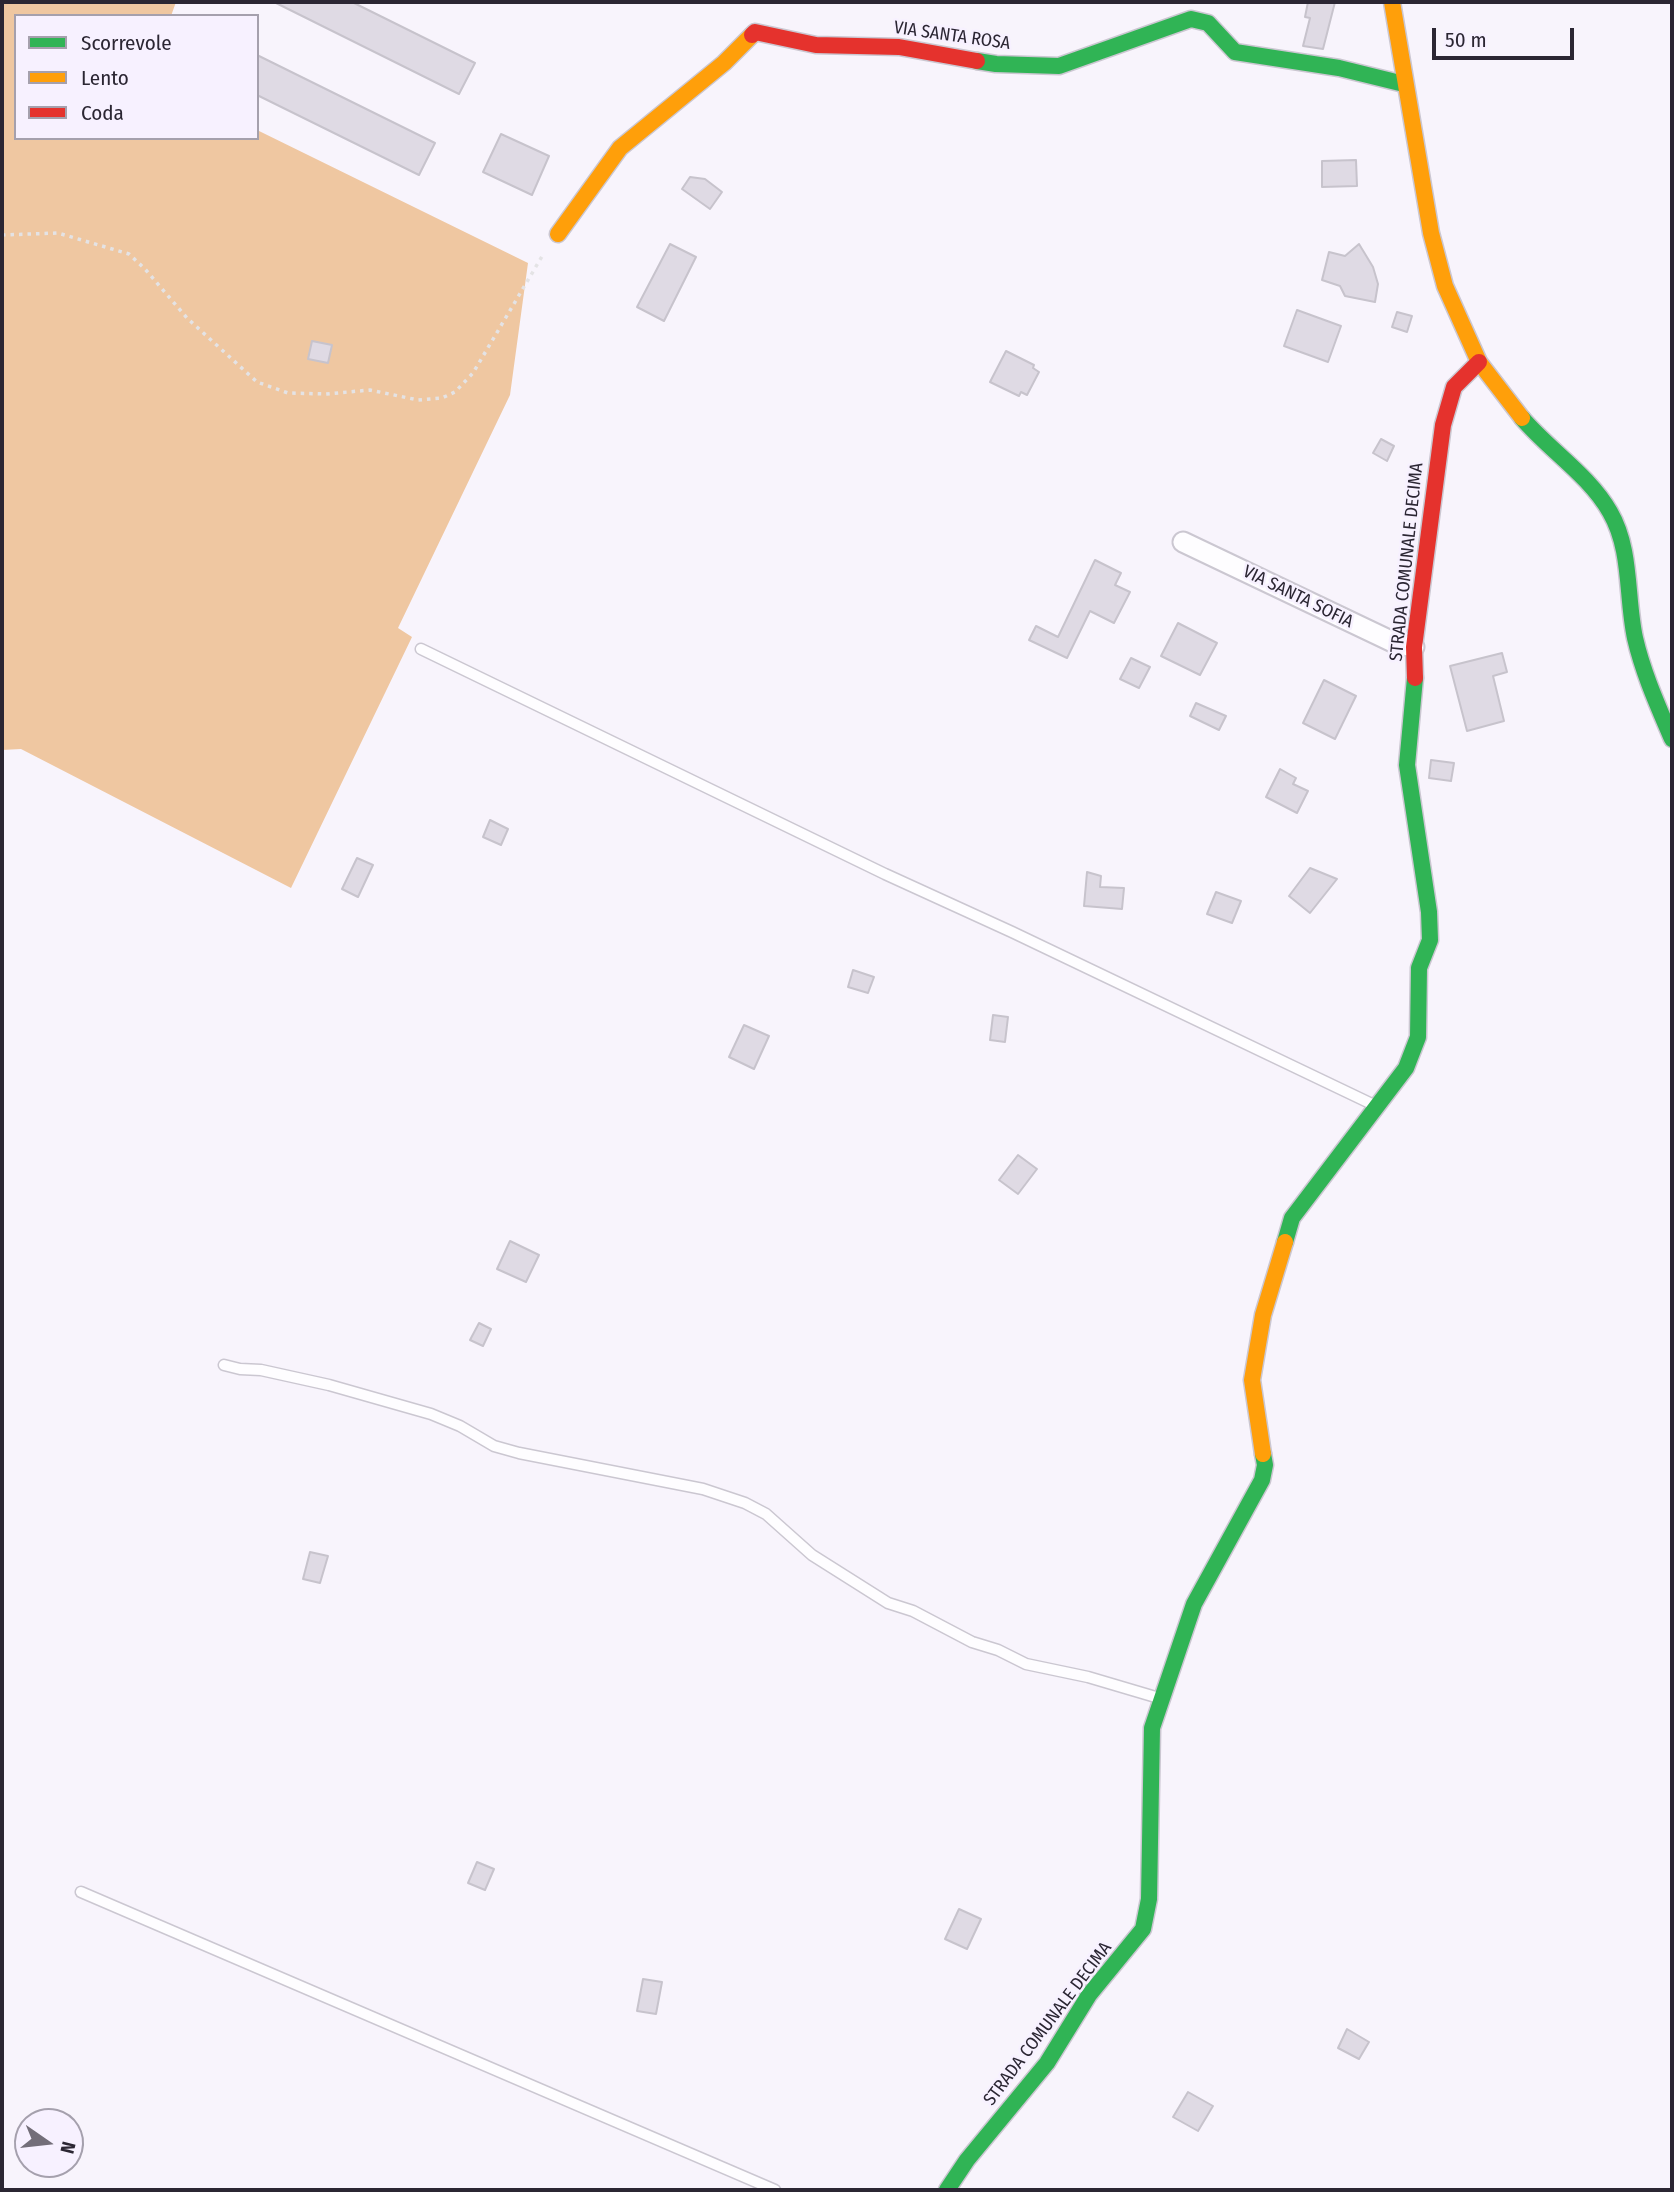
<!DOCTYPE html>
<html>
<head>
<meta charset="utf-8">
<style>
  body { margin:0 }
  #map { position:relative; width:1674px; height:2192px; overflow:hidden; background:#f8f4fc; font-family:"Fira Sans Condensed",sans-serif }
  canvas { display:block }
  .frame { position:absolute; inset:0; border:4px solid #2b2633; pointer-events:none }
  .legend { position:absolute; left:14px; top:14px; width:245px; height:126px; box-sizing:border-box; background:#f7f1ff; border:2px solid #a5a0ad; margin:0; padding:9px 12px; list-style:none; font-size:21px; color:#2b2633 }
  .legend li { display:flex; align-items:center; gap:14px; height:35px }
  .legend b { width:35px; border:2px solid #a5a0ad }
  .north { position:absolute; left:14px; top:2108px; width:70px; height:70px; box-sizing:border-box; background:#f7f1ff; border:2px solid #a5a0ad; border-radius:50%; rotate:104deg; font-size:19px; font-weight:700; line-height:28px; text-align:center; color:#2b2633 }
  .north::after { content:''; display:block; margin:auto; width:24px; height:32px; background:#736e79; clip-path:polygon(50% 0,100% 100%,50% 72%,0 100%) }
  .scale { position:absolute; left:1432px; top:28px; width:142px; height:32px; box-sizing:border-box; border:4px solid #2b2633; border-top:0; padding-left:9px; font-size:21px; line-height:24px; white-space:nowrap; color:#2b2633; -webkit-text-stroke:5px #f7f1ff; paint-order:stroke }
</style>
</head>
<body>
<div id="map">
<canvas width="1674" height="2192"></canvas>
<div class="frame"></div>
<ul class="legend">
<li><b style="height:9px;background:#30b455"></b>Scorrevole</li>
<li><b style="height:9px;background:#ff9f0a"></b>Lento</li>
<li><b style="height:9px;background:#e5322d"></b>Coda</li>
</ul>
<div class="north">N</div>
<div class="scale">50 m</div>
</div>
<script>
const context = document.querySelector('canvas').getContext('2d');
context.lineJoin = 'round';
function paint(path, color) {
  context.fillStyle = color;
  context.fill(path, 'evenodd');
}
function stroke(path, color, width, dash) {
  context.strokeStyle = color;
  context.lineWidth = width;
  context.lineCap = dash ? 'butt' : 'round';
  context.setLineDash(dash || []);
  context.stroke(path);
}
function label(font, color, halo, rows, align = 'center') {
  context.font = font + ' "Fira Sans Condensed",sans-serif';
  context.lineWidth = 5;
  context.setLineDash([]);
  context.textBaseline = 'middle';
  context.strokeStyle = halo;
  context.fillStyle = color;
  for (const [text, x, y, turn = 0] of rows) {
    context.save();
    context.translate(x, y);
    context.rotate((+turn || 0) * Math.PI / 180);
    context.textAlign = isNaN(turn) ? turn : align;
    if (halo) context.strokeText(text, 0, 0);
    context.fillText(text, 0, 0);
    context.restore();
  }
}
paint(new Path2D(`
  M2,2H176L171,16H16V138H257V130L528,263L510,395L398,628L412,637L291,888L21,749L2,750Z`), '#efc7a1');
const building = new Path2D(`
  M274,2H352L475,63L459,94Z
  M1308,2H1335L1323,49L1303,46L1310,18L1305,17Z
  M257,55L435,143L419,175L257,95Z
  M501,134L549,156L532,195L483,172Z
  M1356,160L1357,186L1322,187V161Z
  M690,177L705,179L722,192L710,209L682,189Z
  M670,244L696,257L664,321L637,307Z
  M1359,244L1373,267L1378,284L1375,302L1345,296L1340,286L1322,280L1329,252L1345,256Z
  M1297,310L1341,326L1328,362L1284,346Z
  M1397,312L1412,316L1407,332L1392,327Z
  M312,341L332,345L328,363L308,359Z
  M1006,351L1034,365L1033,368L1039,372L1027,395L1021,392L1019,396L990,382Z
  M1381,439L1394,446L1387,461L1373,453Z
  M1095,560L1121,573L1115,585L1130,592L1114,623L1090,611L1067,658L1029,640L1036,626L1058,637Z
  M1178,623L1217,643L1200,675L1161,656Z
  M1502,653L1507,672L1493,676L1504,721L1467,731L1450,666Z
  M1131,658L1150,667L1139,688L1120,679Z
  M1324,680L1356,696L1335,739L1303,723Z
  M1196,703L1226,716L1219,730L1190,716Z
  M1431,760L1454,763L1451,781L1429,778Z
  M1280,769L1296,778L1293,784L1308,791L1297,813L1266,797Z
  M490,820L508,829L501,845L483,837Z
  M357,858L373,865L358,897L342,889Z
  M1310,868L1337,879L1310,913L1289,896Z
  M1087,872L1101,876L1100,887L1124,888L1122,909L1084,906Z
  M1216,892L1241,901L1232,923L1207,914Z
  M853,970L874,977L868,993L848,987Z
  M993,1015L1008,1017L1005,1042L990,1040Z
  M744,1025L769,1036L754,1069L729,1057Z
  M1018,1155L1037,1169L1018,1194L999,1180Z
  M510,1241L539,1255L526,1282L497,1269Z
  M479,1323L491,1329L483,1346L470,1340Z
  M310,1552L328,1556L320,1583L303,1579Z
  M477,1862L494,1869L485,1890L468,1883Z
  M959,1909L981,1919L967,1949L945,1939Z
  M643,1979L662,1982L656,2014L637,2011Z
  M1347,2029L1369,2042L1359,2059L1338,2048Z
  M1188,2092L1213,2106L1198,2131L1173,2117Z`);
paint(building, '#dfdae4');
stroke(building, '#c7c3cc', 2);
const lane = new Path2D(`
  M421,649L885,874L1012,932L1374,1105
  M224,1365L240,1369L261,1370L329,1385L431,1414L460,1426L494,1446L519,1453L703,1489L745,1503L766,1514L812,1555L888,1603L913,1611L972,1642L998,1650L1026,1664L1088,1677L1159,1698
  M81,1892L775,2190`);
const street = new Path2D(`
  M1183,542L1397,644L1414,647`);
const fast = new Path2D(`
  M977,61L996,64L1059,66L1191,19L1208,23L1235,52L1339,68L1404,84
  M1522,418C1549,450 1589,475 1610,512C1632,550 1626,596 1635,638C1643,673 1658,706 1672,739
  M1285,1242L1292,1218L1406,1068L1418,1037L1419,968L1430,940L1429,912L1407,765L1415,678
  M947,2190L967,2160L1047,2063L1089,1995L1143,1929L1149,1899L1152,1728L1194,1604L1262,1480L1265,1465L1263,1454`);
const slow = new Path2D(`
  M1392,2L1431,233L1445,286L1479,362L1522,418
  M558,234L620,148L724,63L752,35
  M1263,1454L1252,1380L1263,1315L1285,1242`);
const jam = new Path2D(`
  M752,35L755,32L816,45L899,47L977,61
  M1415,678L1414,647L1443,425L1454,387L1479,362`);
stroke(lane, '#cbc7d1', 13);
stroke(street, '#cbc7d1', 23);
stroke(fast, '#cbc7d1', 19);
stroke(slow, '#cbc7d1', 19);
stroke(jam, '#cbc7d1', 19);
stroke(new Path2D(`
  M2,235L58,233L129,254L145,269L187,318L257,382L288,393L326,394L370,390L418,400L442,398L455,392L473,373L544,253`), '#e4e3e5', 3.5, [3.5, 5]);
stroke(lane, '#fefdff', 10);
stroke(street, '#fefdff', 19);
stroke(fast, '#30b455', 16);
stroke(slow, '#ff9f0a', 16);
stroke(jam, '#e5322d', 16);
label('18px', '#2b2633', '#f7f1ff', [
  ["VIA SANTA ROSA",952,36,8],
  ["STRADA COMUNALE DECIMA",1407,562,-84],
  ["VIA SANTA SOFIA",1298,597,26],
  ["STRADA COMUNALE DECIMA",1048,2024,-53]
]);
</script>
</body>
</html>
